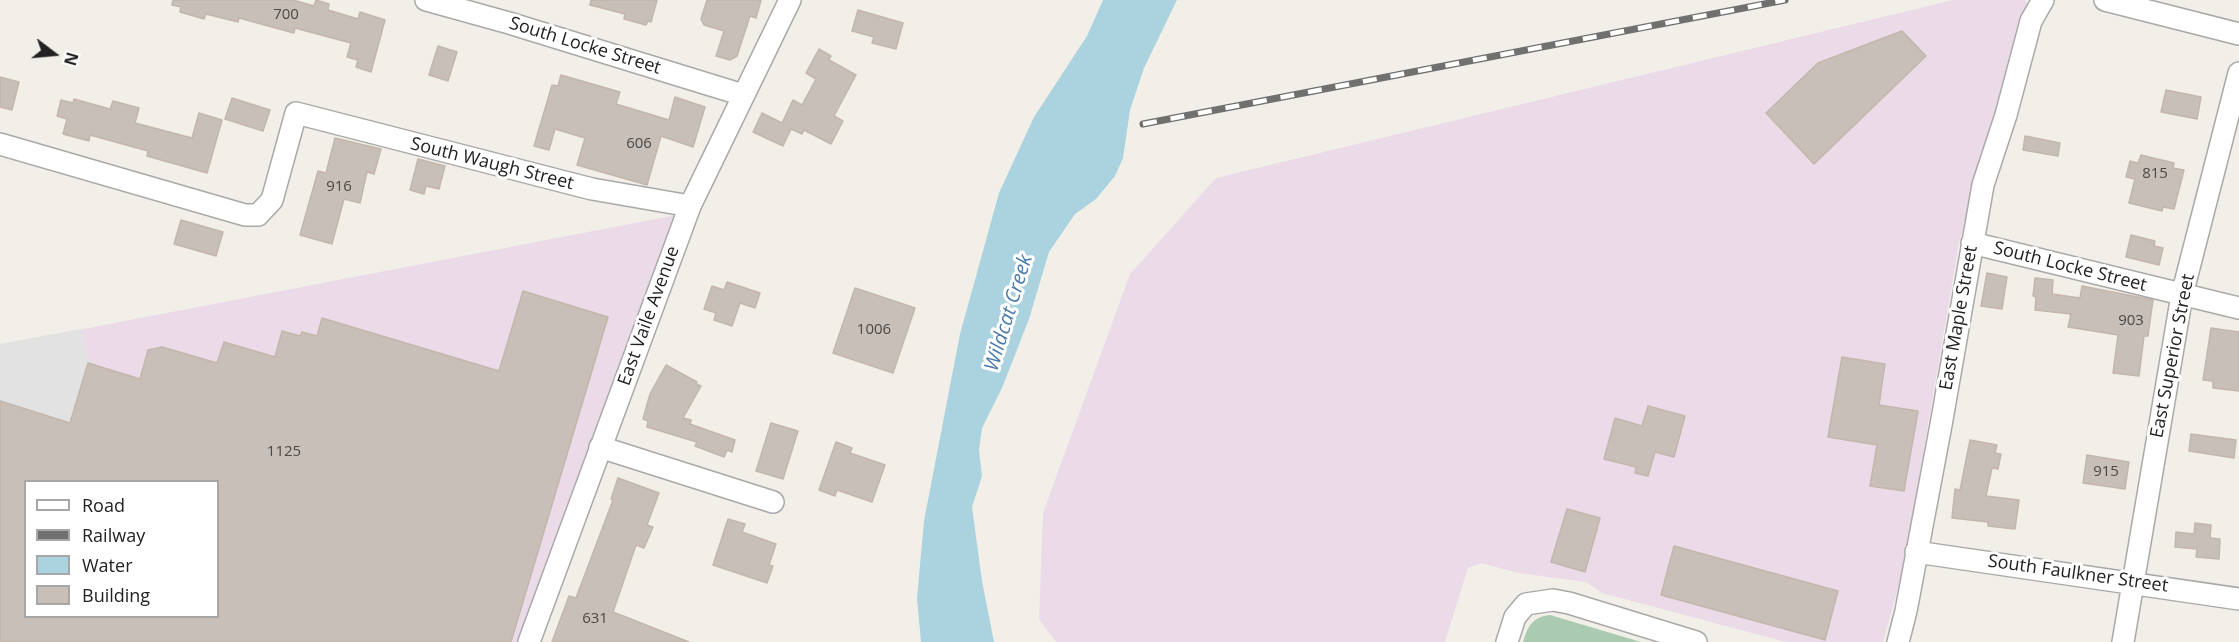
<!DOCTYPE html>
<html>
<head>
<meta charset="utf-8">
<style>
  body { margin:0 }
  #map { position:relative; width:2239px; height:642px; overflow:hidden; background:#f2efe9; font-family:"Open Sans",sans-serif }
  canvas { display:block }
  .legend { position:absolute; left:24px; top:480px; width:195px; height:138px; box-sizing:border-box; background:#fff; border:2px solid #a7a7a7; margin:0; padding:8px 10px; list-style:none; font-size:18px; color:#222 }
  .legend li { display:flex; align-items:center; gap:12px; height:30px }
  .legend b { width:30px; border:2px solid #a7a7a7 }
  .north { position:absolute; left:24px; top:24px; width:60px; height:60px; -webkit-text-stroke:4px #fff; paint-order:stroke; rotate:106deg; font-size:16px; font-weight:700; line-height:24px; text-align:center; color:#222 }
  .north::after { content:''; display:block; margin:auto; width:21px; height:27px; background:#222; clip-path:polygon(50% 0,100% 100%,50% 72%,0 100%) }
</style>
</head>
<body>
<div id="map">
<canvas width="2239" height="642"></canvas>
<ul class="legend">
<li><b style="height:8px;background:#fff"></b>Road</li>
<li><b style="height:8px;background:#707070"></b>Railway</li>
<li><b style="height:16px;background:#aad3df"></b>Water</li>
<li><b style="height:16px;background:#c7bfb8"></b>Building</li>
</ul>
<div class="north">N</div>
</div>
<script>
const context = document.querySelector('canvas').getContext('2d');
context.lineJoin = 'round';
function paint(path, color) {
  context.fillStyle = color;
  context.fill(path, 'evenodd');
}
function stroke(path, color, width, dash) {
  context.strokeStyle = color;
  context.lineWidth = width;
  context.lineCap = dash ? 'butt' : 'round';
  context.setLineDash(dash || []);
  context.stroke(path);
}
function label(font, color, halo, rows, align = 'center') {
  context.font = font + ' "Open Sans",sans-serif';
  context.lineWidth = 6;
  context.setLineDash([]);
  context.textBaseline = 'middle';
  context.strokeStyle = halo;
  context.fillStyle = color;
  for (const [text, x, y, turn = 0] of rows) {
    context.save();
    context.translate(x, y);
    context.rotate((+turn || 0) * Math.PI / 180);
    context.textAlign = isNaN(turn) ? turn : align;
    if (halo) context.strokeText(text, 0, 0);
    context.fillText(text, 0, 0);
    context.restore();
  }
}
paint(new Path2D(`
  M1953,0H2024L2027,2L1959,243L1904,566L1883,642H1786L1602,593L1586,582L1518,573L1481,563L1468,568L1445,642H1056L1039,619L1043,513L1130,274L1216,178Z
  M687,213L529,642H0V345ZM26,482H218V616H26Z`), '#ebdbe8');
paint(new Path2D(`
  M1550,615L1641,642H1523C1528,625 1533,617 1550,615Z`), '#aacbaf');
paint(new Path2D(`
  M81,329L89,363L70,423L0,401V344Z`), '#e2e2e2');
paint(new Path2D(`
  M1103,0H1177L1144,68L1130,110L1123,158L1115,176L1096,199L1075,214L1049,252L1029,319L1002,388L982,428L979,450L982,476L972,507L982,581L994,642H921L917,598L924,521L960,334L999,193L1034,117L1087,36Z`), '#aad3df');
const building = new Path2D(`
  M173,0H293L314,6L316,0L329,4L328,10L358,19L360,12L385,20L371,72L356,67L358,60L347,57L351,43L295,28L294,33L239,18L238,22L206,14L204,19L180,12L181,7L172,5Z
  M591,0H657L651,22L648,21L646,25L624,19L625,14L590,5Z
  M707,0H761L756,18L750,16L737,56L730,60L716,56L724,31L704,25L701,19Z
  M858,10L903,23L896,49L872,43L874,37L852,31Z
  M1902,31L1926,56L1814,164L1766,113L1818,63Z
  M438,46L457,52L448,81L429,75Z
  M819,49L831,56L829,60L856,75L834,116L843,121L831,144L804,130L802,134L791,129L783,146L753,132L762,113L782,123L793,100L802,105L816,79L806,73Z
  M561,75L620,92L616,104L669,120L675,97L705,107L693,147L661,136L647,185L577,165L585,138L555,129L549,150L534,146L552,85L558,86Z
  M0,77L19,82L12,110L0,107Z
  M2166,90L2201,97L2197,119L2161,112Z
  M232,98L270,110L263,131L225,119Z
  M74,99L110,109L113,101L139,108L135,123L192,138L199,113L222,120L207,173L147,156L148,151L90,135L89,141L63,134L67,119L57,116L61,100L73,103Z
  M2025,136L2060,143L2058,156L2023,150Z
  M335,138L381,149L374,174L367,172L360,203L344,199L332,244L300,235L318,171L326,173Z
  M2141,155L2174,163L2173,168L2184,170L2174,209L2163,207L2162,211L2129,203L2135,179L2126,177L2130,161L2138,163Z
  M418,159L445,166L439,189L426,186L424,194L410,190Z
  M181,220L223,232L216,256L174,244Z
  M2131,235L2155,241L2154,246L2163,248L2159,265L2126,257Z
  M1987,273L2007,277L2002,309L1981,306Z
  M2035,278L2053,280L2052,294L2080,298L2082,286L2153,300L2148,336H2144L2139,376L2113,373L2118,335L2068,327L2071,314L2035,310L2036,297L2033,296Z
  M727,282L760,293L755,308L740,303L732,326L714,320L716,313L704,309L712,286L724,290Z
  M855,288L915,308L893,373L833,353Z
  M523,291L608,317L511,642H0V401L70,423L88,363L140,379L148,350L162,347L217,363L224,342L275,357L282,331L300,336L302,332L317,336L322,318L499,371ZM26,482H218V616H26Z
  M2211,328L2239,332V391L2213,388V381L2203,380Z
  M1842,357L1885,364L1879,405L1918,411L1904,491L1870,486L1877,445L1828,437Z
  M666,365L697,382L696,384L701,386L683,418L691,420L690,424L735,440L732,452L727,450L724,457L695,446L697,442L647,427L648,421L643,419L650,394Z
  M1648,406L1685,416L1674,457L1655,452L1648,476L1635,473L1636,467L1604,459L1615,418L1642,426Z
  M771,423L798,431L783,479L756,471Z
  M2191,434L2236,440L2234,458L2189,451Z
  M1970,440L1997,445L1995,453L2001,454L1998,469L1992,468L1986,496L2019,500L2015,529L1988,526V522L1952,518L1955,489L1960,490Z
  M836,442L852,448L850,453L885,465L872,502L837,490L835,496L819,490Z
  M2087,455L2129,462L2125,489L2083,483Z
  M618,478L659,493L647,525L653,527L644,548L636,545L613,612L689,642H552L569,596L576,598L613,500L611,499Z
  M1567,509L1600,518L1585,572L1551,562Z
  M728,519L745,524L742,532L776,544L769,565L773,566L767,583L713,565Z
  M2195,523L2211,525L2210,538L2220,539L2219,559L2196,557L2197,549L2175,547L2176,532L2194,534Z
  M1674,546L1838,591L1825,640L1661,595Z`);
paint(building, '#c7bfb8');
stroke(building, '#c4b6ab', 1.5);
const minor = new Path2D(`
  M426,0L509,23L743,95
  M2105,0L2239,34
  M0,144L245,215H258L272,200L296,113L592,189L690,206
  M1972,243L2239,308
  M600,447L773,502
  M1916,552L2239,599
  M529,642L690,206L790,0
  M1507,642L1515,617L1526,604L1553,600L1569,603L1696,642
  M1898,642L1906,611L1941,425L1983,185L2006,115L2031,21L2043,0
  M2123,642L2182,295L2239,73`);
stroke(minor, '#a9a9a9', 24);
stroke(minor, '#fff', 21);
const rail = new Path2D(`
  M1143,124L1785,0`);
stroke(rail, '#707070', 7);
stroke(rail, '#fff', 4.5, [14]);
label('15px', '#4b4948', null, [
  ["700",286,15],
  ["606",639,144],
  ["815",2155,174],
  ["916",339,187],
  ["903",2131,321],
  ["1006",874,330],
  ["1125",284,452],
  ["915",2106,472],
  ["631",595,619]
]);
label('18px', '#222', '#fff', [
  ["South Locke Street",585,46,17],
  ["South Waugh Street",492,164,14],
  ["South Locke Street",2070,267,14],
  ["East Vaile Avenue",649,316,-70],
  ["East Maple Street",1959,318,-80],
  ["East Superior Street",2173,356,-79],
  ["South Faulkner Street",2078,574,8]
]);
label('italic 20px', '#4a7aab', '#fff', [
  ["Wildcat Creek",1009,313,-73]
]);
</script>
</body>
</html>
